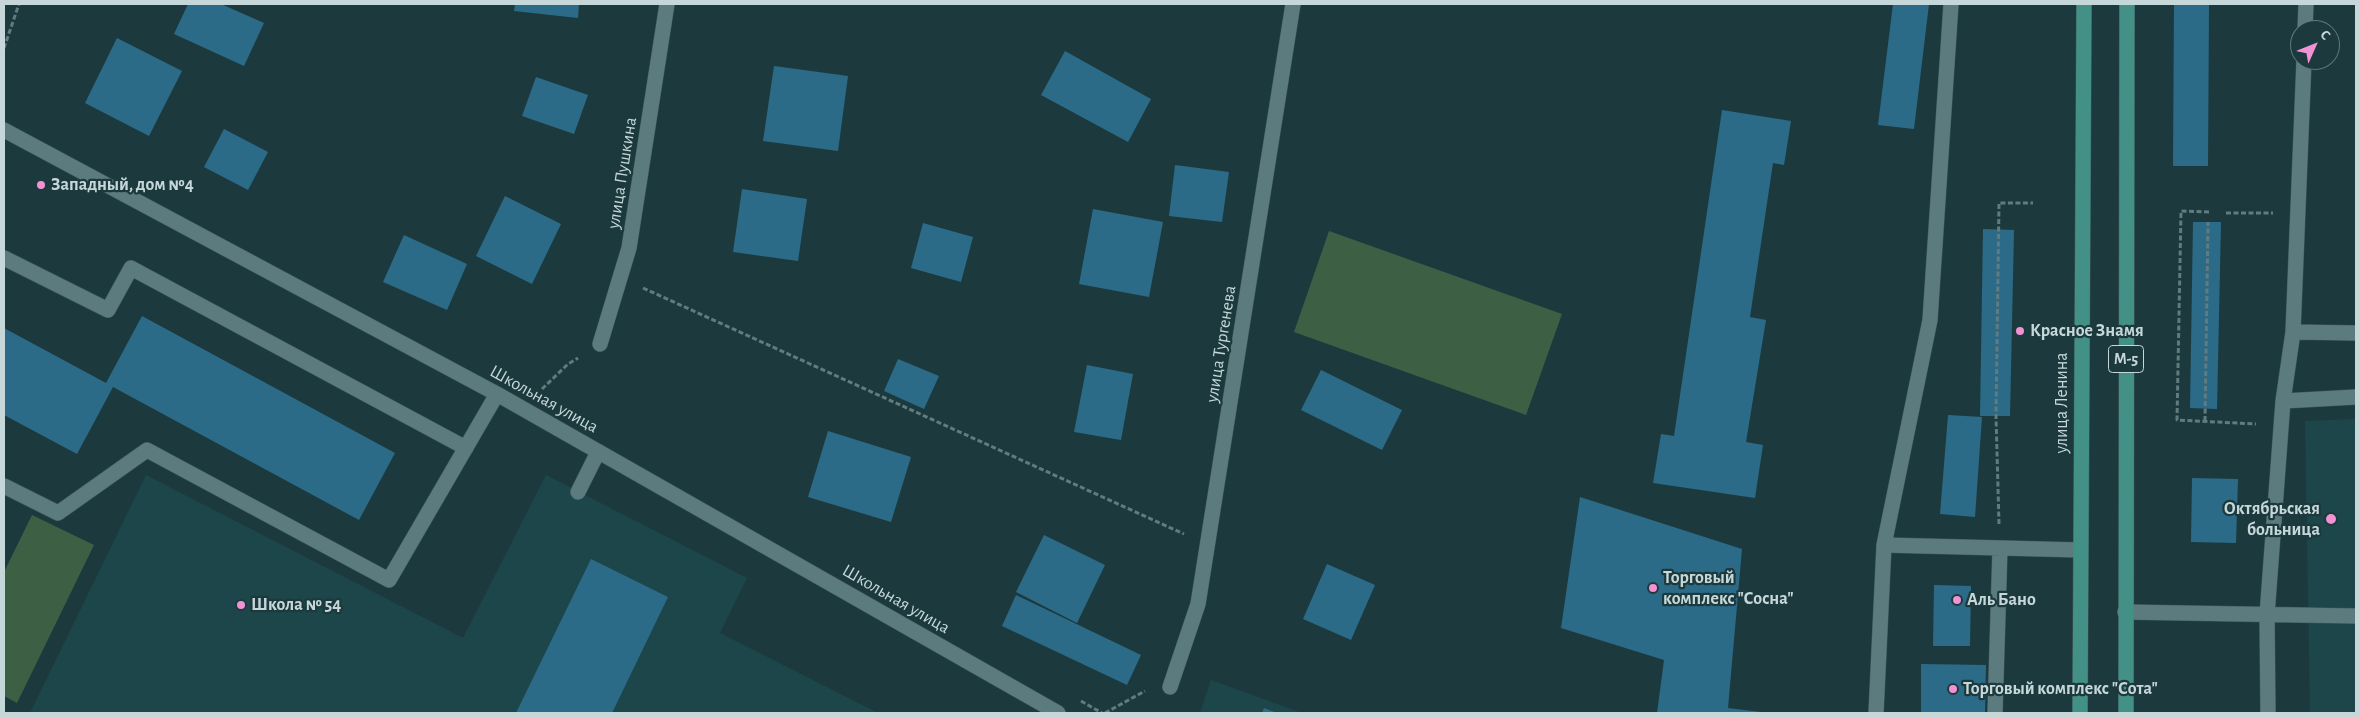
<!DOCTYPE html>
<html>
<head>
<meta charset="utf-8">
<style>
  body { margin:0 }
  #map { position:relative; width:2360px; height:717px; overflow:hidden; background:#1c3a3e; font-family:"Alegreya Sans",sans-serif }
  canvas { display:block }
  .frame { position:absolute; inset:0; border:5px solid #c6d7d9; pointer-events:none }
  .north { position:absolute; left:2290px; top:20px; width:50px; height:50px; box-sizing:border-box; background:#1c3a3e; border:1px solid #60797c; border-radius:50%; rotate:46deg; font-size:14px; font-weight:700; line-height:20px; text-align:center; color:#c6d7d9 }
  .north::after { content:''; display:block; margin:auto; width:18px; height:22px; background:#f391d5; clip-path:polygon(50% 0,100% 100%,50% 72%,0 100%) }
</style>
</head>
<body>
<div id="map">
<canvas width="2360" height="717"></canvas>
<div class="frame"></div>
<div class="north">С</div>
</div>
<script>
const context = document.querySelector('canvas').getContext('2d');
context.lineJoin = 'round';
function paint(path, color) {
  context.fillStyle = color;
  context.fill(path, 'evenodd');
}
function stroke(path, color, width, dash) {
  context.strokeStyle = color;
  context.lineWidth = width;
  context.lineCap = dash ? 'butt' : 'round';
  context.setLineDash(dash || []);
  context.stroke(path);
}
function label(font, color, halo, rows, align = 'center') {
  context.font = font + ' "Alegreya Sans",sans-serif';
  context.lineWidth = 4.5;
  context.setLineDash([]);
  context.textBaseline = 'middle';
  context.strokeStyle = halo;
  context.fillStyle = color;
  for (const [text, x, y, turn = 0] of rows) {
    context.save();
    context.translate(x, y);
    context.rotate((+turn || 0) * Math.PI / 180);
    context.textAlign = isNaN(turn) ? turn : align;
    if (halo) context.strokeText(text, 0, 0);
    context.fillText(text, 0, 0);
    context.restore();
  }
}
paint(new Path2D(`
  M2356,419V713H2310L2305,421Z
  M146,475L463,638L546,475L747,578L720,633L878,713H30Z
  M1211,680L1302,713H1200Z`), '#1d464a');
paint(new Path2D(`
  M1329,231L1562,314L1526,415L1294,332Z
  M32,515L94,545L17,703L4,696V572Z`), '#3d5f44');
paint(new Path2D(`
  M188,4H221L264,23L244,66L174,34Z
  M515,4H579L578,18L514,11Z
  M1893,4H1929L1914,129L1878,125Z
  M2174,4H2209L2208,166H2173Z
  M117,38L182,71L149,136L85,103Z
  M1065,51L1151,99L1128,142L1041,95Z
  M774,66L848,76L838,151L763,141Z
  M536,77L588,95L574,134L522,116Z
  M1722,110L1791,121L1784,165L1773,163L1750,317L1766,320L1746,442L1763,445L1755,498L1653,483L1661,434L1674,436Z
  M224,129L268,152L248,190L204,167Z
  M1175,165L1229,172L1222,222L1169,216Z
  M742,189L807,199L798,261L733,252Z
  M505,196L561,224L532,284L476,256Z
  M1093,209L1163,222L1149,297L1079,284Z
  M2193,222H2221L2217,409L2190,408Z
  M923,223L973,237L961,282L911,268Z
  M1983,229L2014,230L2010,416H1980Z
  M404,235L467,264L447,310L383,282Z
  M142,316L395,453L359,520L113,387L77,454L4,415V328L106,383Z
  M898,359L939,376L924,409L884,391Z
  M1087,365L1133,374L1121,440L1074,432Z
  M1321,370L1402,410L1382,450L1301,410Z
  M1948,415L1982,417L1975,517L1940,514Z
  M828,431L911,457L891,522L808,497Z
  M2192,478L2238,479L2236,543L2191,542Z
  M1580,497L1742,549L1728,708L1769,713H1657L1664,660L1561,628Z
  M1044,535L1105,565L1077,623L1016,592Z
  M591,559L668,597L612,713H516Z
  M1327,564L1375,585L1351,640L1303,619Z
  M1934,585L1971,586L1970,646H1933Z
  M1016,595L1141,655L1127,685L1002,626Z
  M1921,664L1986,665L1985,713H1921Z
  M1264,708L1277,713H1262Z`), '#2c6b88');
const minor = new Path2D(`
  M2305,30L2306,4
  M4,130L497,394L1058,713
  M4,258L108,310L131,268L466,448
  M2293,332L2356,333
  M600,344L629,248L667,4
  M2283,401L2356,397
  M4,486L58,513L147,450L389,580L497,394
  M578,492L598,452
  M1884,545L2080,550
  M2125,612L2356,616
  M1170,687L1198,604L1293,4
  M1876,713L1884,545L1930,320L1951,4
  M1995,713L2000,548
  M2268,713L2267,615L2283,401L2293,332L2304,60`);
const major = new Path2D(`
  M2080,713L2084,4
  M2126,713L2127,4`);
stroke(minor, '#3d585a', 16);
stroke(major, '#3d585a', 16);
stroke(new Path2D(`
  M4,48L19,4
  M2209,212L2181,211L2177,420L2256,424
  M2226,213H2273
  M643,288L1184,534
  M542,389L568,364L578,358
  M2205,421L2208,222
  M1999,524L1996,416L1999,203H2033
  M1081,701L1102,713
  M1105,713L1145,691`), '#627b7e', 3, [5, 2.5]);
stroke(minor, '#5c7b7f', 15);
stroke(major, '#439086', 15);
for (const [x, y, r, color] of [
  [41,185,5,"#f391d5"],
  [2020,331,5,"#f391d5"],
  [2331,519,6,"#f391d5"],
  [1653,588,5,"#f391d5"],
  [1957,600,5,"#f391d5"],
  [241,605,5,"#f391d5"],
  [1953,689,5,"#f391d5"]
]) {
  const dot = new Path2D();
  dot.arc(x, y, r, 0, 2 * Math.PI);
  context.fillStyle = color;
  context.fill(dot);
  stroke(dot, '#1c3a3e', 2);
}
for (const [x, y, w] of [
  [2126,359,35]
]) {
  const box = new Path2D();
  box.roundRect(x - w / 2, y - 13.5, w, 27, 4);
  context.fillStyle = '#1c3a3e';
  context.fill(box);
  stroke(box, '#c6d7d9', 1);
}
label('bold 16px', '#c6d7d9', null, [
  ["М-5",2126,359]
]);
label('18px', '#c6d7d9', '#1c3a3e', [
  ["улица Пушкина",622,173,-81],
  ["улица Тургенева",1221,344,-81],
  ["Школьная улица",544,399,29],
  ["улица Ленина",2062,403,-90],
  ["Школьная улица",896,599,30]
]);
label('bold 18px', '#c6d7d9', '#1c3a3e', [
  ["Западный, дом №4",51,185],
  ["Красное Знамя",2030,331],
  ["Октябрьская",2320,509,"right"],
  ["больница",2320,530,"right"],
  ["Торговый",1663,578],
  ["комплекс \"Сосна\"",1663,599],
  ["Аль Бано",1967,600],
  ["Школа № 54",251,605],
  ["Торговый комплекс \"Сота\"",1963,689]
], 'left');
</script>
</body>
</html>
